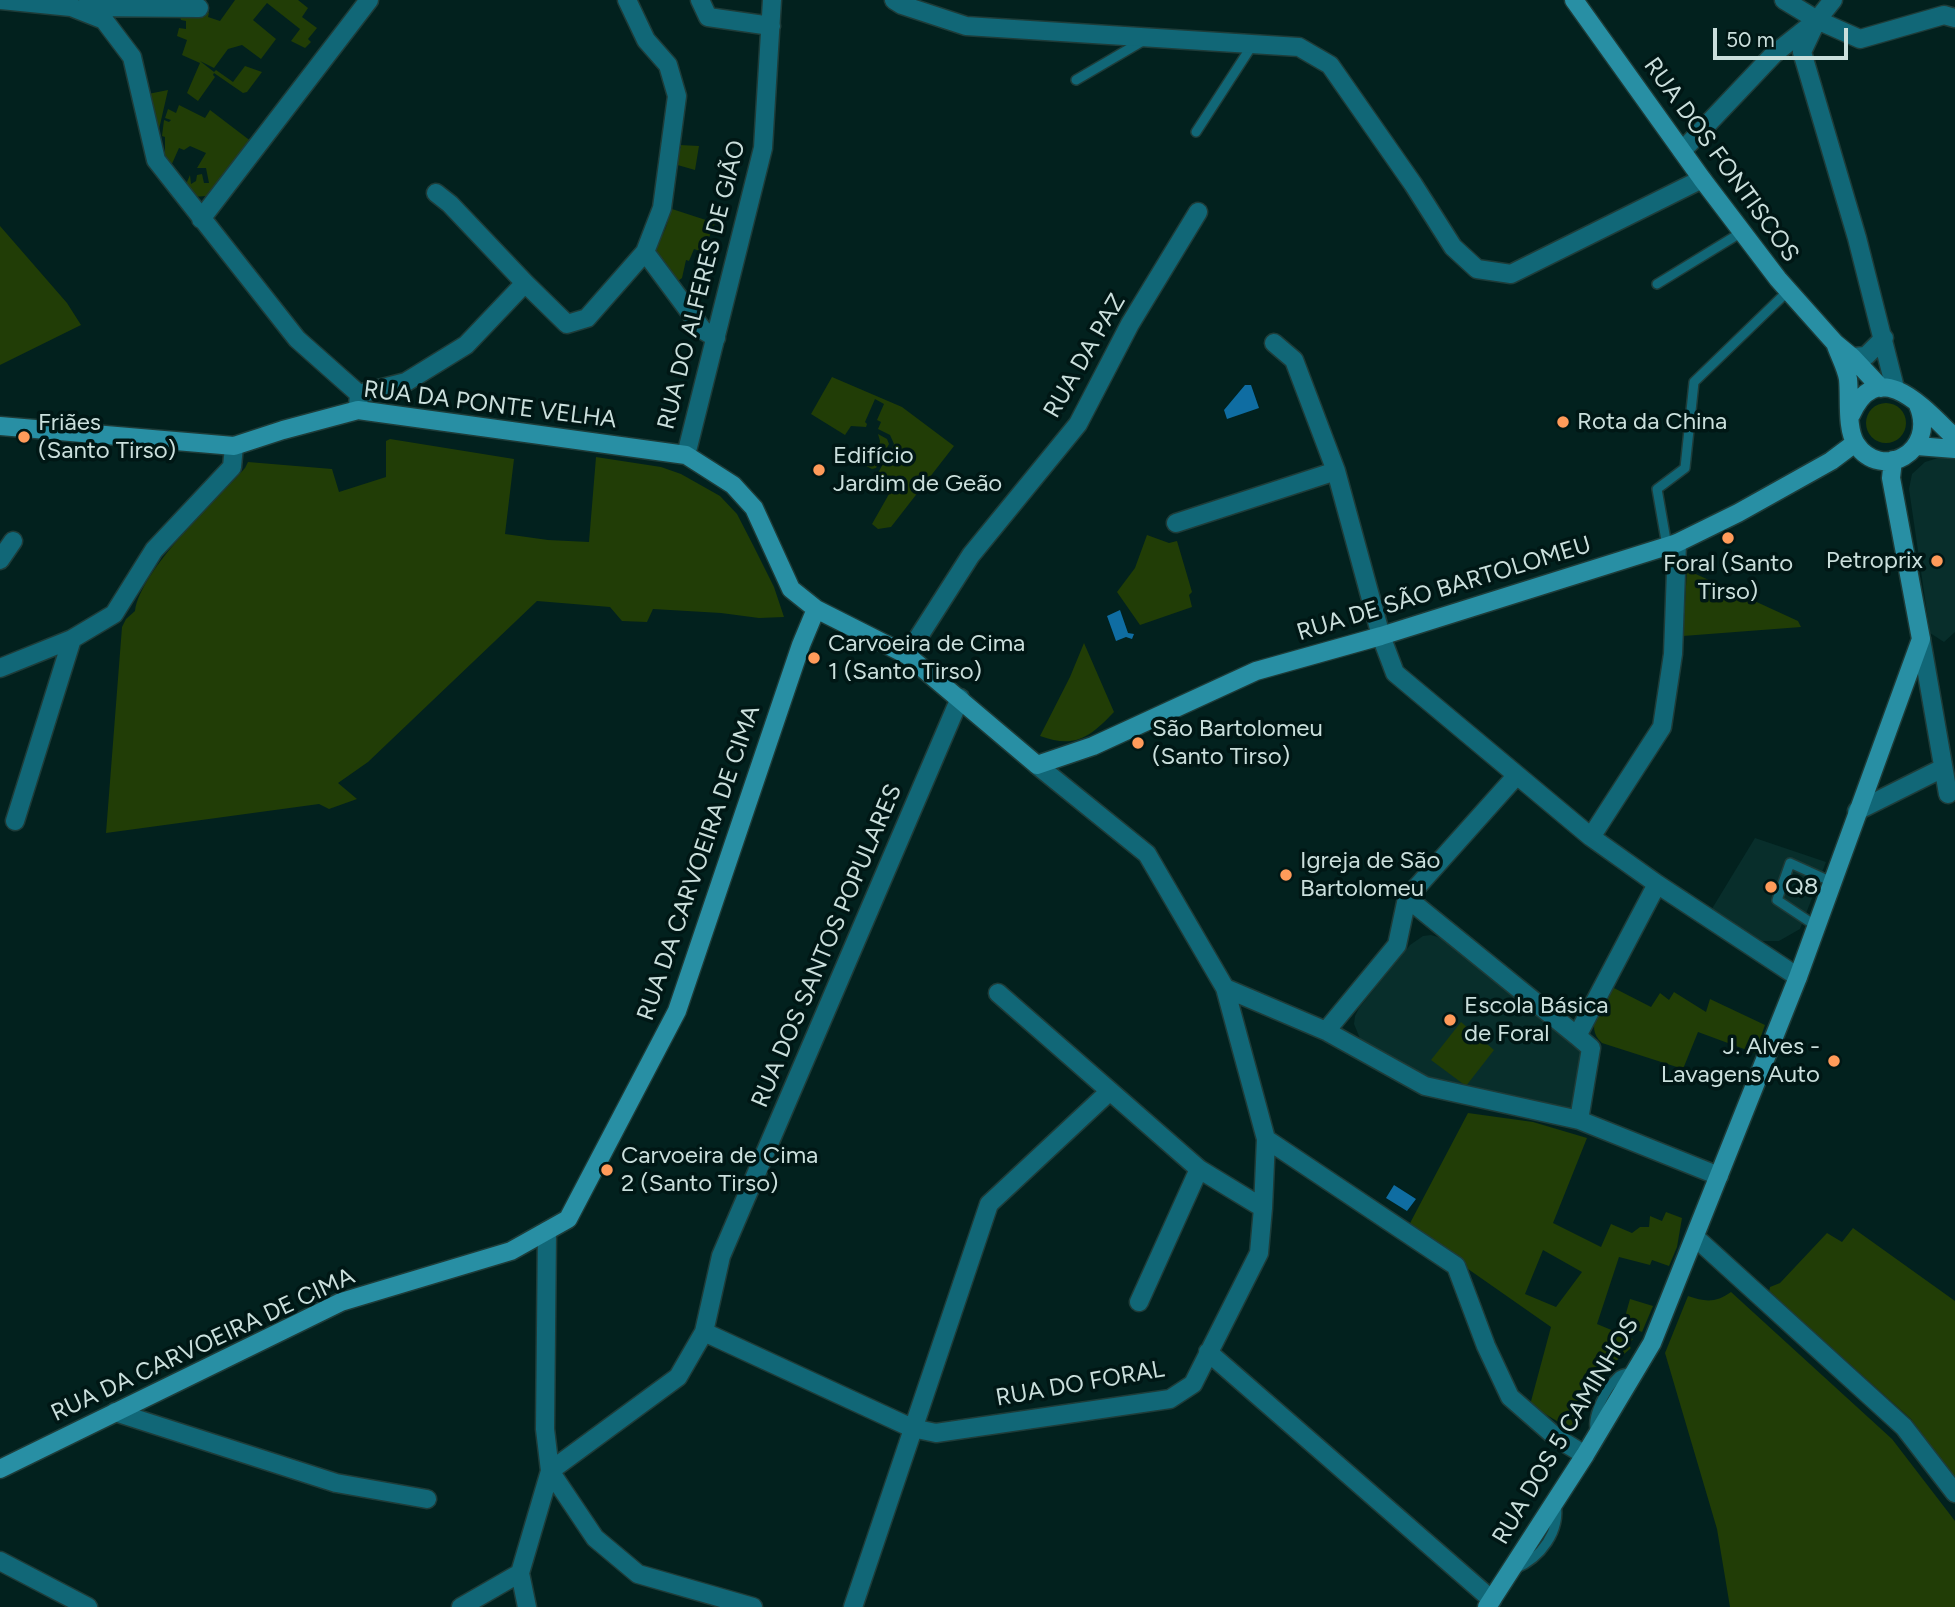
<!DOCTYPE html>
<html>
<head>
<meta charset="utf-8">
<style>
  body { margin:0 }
  #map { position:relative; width:1955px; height:1607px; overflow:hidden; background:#02211e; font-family:Figtree,sans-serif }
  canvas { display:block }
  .scale { position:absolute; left:1713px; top:28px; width:135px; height:32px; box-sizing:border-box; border:4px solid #cadfdc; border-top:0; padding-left:9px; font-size:21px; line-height:24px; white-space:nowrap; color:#cadfdc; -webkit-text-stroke:5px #001715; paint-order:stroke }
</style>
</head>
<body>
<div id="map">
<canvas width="1955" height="1607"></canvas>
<div class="scale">50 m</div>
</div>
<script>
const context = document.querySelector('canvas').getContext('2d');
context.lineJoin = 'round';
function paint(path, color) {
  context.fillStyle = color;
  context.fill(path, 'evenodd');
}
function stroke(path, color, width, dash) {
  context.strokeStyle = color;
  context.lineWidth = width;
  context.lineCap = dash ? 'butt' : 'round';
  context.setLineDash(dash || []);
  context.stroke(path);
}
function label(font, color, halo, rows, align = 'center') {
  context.font = font + ' Figtree,sans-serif';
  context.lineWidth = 7;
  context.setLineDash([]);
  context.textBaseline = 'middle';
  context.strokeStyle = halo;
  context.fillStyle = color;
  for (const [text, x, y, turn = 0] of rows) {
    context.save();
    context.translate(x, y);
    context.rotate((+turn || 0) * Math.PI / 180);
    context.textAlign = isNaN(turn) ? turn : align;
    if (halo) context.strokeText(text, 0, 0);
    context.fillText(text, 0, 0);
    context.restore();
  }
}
paint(new Path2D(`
  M1941,457L1955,459V632L1944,642L1930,633L1909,489L1912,474L1925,462Z
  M1755,838L1826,862L1800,929L1779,941H1758L1710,912Z
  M1431,935L1441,938L1575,1044L1581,1053L1583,1062L1576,1103L1568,1112L1421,1077L1361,1041L1354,1024L1355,1016L1359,1008L1410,945L1423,936Z`), '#082e2b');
paint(new Path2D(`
  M235,0H298L308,8L302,17L317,28L308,39L311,42L305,48L291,41L300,29L267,3L253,20L276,39L261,59L242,45L228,49L214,68L200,61L214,72L216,70L233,82L245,66L262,72L247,92L243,93L214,73L213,75L215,77L198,101L187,93L200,63L182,55L187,40L177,36L179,28L186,29V21L181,20L178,10L204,8L209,13L208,17L220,21Z
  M168,90L157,138L148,94Z
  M179,105L205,118L210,110L252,142L216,188L214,186L206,196L193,197L184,189L190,175L191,184L196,181L197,175L202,174L204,183H209L206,168H197L206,153L190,146L184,150L179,148L171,166L165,155V137L162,136L164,120L169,122L171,120L165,118L168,109L176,113Z
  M680,145L699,146L695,170L674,164L675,149L681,148Z
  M669,208L715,223L703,252L694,249L689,261L686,260L682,278L673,285C637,234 669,250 669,208Z
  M0,226L67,303L81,325L0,365Z
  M832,377L902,407L954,446L891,527L878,529L872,524L893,487L878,478L880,475L878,473L894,444L890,435L878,429L881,422L877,420L884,404L875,399L865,422L867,424L866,427L851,426L845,435L811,414Z
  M1866 423a20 20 0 1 1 40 0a20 20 0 1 1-40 0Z
  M878,434L887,439L889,444L876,468L872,469L857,461L859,456L867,458L878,453L880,441Z
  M390,439L514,459L505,534L548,540L589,542L596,457L661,467L681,474L720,496L737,514L753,545L774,587L784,617L759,618L721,613L653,609L647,622L622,621L610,607L537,601L368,762L338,783L357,799L329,809L319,804L106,833L122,627L126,619L135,611C141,569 215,501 245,468L248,462L332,469L339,492L386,477V441Z
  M1147,535L1169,543L1177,541L1192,592L1189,595L1192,607L1140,625L1117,592L1135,568Z
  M1687,570L1798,621L1801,627L1683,636Z
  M1084,643L1114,712C1090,737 1075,749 1040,736L1070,677Z
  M1612,987L1651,1007L1660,993L1669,1000L1674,992L1706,1012L1710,999L1765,1025L1755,1053L1698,1032L1683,1069L1602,1043C1583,1026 1603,1005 1612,987Z
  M1461,1022L1494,1050L1466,1086L1431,1060Z
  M1468,1113L1533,1122L1587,1138L1553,1223L1601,1247L1611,1224L1632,1233L1640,1227H1649L1650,1216L1662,1221L1666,1212L1682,1218L1677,1247L1669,1266L1652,1260L1650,1265L1619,1257L1597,1324L1633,1339L1628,1345L1631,1348L1608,1368L1572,1430L1530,1405L1551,1327L1408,1227ZM1543,1250L1582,1272L1556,1307L1525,1294Z
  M1853,1228L1955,1301V1479L1911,1419L1769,1292L1770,1287L1780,1283L1827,1233L1842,1242Z
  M1731,1292L1892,1439L1955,1521V1607H1730L1717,1529L1665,1353L1688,1296C1705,1302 1716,1303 1731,1292Z
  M1630,1299L1653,1306L1642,1332L1623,1324Z`), '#213d06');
paint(new Path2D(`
  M1245,385H1251L1259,408L1227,419L1224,410Z
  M1120,610L1128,633L1134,634L1132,639L1126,637L1116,641L1107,616Z
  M1394,1185L1416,1199L1407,1211L1386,1198Z`), '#0f6da2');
const lane = new Path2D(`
  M1076,80L1146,39
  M1196,132L1253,44
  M1657,284L1742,232
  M1667,546L1657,489L1685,468L1694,382L1788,291
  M1816,926L1777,900L1790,863L1832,882
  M1596,1433C1590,1418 1606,1388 1618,1377C1622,1373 1628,1373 1634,1372
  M1515,1569C1541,1558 1561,1531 1556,1503`);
const street = new Path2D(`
  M0,0L71,7L104,20L132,57L156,160L297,339L359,394L358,406
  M700,0L708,17L771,26
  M894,0L902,5L966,26L1299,47L1330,65L1413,184L1453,247L1477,269L1511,274L1702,179
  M1784,0L1817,20L1860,39L1944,15L1955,18
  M85,7L199,8
  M1817,20L1802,52L1857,238L1895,388
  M1682,151L1774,54L1817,20L1833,0
  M436,193L450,204L525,283
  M201,219L369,0
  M645,252L703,330L716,338
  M1274,343L1294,360L1336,471L1381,636L1395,673L1591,837L1657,884L1798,977
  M1852,357L1866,356L1884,338
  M359,394L406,382L466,345L525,283L567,324L587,318L645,252L662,208L677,96L668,65L646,40L627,0
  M686,455L763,148L772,0
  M1176,523L1336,471
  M0,560L13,541
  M1921,639L1948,794
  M907,655L971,555L1078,424L1130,324L1198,212
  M0,668L72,639L114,614L154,550L232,467L234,446
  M1857,811L1943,768
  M15,821L72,639
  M1591,837L1662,727L1673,654L1677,543
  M1407,898L1577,1036
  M1225,988L1326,1031L1425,1086L1579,1120L1719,1176
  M998,993L1199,1169L1263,1208
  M1326,1031L1397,945L1407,898L1517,775
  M1579,1120L1591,1048L1577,1036L1657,884
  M1266,1139L1456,1266L1486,1346L1510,1397L1557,1438L1585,1455
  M547,1231L545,1429L550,1471L595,1538L638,1574L753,1607
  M1696,1238L1904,1427L1955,1493
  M1139,1302L1199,1169
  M704,1332L912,1428L936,1433L1170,1399L1193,1384L1259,1253L1263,1208L1266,1139L1225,988L1147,854L1037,765
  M1208,1352L1492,1600
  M115,1412L336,1483L427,1499
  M550,1471L678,1377L704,1332L721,1256L960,698
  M0,1561L88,1607
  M461,1607L520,1573
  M527,1607L520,1573L550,1471
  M853,1607L989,1204L1110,1091`);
const secondary = new Path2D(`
  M1574,0L1702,179L1778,279L1835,343L1852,357L1881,388
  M1835,343C1839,355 1846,367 1848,379C1850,398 1846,428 1856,444C1881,482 1938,452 1918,405
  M1851,415C1878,353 1926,410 1955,438
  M0,426L234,446L283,430L358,410L686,455L733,485L754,508L791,589L816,609L907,655L1037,765L1093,746L1256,671L1381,636L1677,543L1738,513L1831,461L1855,443
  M1917,446L1955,449
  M0,1469L341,1302L511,1251L568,1219L677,1011L801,645L816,609
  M1487,1607L1585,1455L1652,1343L1798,977L1921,639L1891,478L1893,460`);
stroke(lane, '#1e3c39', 12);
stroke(street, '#1e3c39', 21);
stroke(secondary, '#1e3c39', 21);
stroke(lane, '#116777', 9);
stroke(street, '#116777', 18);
stroke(secondary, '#288fa4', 18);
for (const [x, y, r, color] of [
  [1563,422,7,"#ff9b5a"],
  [24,437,7,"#ff9b5a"],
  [819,470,7,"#ff9b5a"],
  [1728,538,7,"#ff9b5a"],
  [1937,561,7,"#ff9b5a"],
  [814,658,7,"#ff9b5a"],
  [1138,743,7,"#ff9b5a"],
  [1286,875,7,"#ff9b5a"],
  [1771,887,7,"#ff9b5a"],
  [1450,1020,7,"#ff9b5a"],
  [1834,1061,7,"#ff9b5a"],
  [607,1170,7,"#ff9b5a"]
]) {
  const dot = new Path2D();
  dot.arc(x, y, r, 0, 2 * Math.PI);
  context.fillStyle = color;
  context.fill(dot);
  stroke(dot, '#001715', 2.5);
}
label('24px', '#cadfdc', '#001715', [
  ["RUA DOS FONTISCOS",1721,160,54],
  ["RUA DO ALFERES DE GIÃO",702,285,-76],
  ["RUA DA PAZ",1085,356,-60],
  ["RUA DA PONTE VELHA",490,405,7],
  ["RUA DE SÃO BARTOLOMEU",1444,589,-17],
  ["RUA DA CARVOEIRA DE CIMA",699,863,-71],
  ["RUA DOS SANTOS POPULARES",827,946,-67],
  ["RUA DA CARVOEIRA DE CIMA",203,1345,-25],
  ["RUA DO FORAL",1080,1384,-10],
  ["RUA DOS 5 CAMINHOS",1566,1431,-59]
]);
label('24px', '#cadfdc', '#001715', [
  ["Rota da China",1577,422],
  ["Friães",38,423],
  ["(Santo Tirso)",38,451],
  ["Edifício",833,456],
  ["Jardim de Geão",833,484],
  ["Petroprix",1923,561,"right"],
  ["Foral (Santo",1728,564,"center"],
  ["Tirso)",1728,592,"center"],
  ["Carvoeira de Cima",828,644],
  ["1 (Santo Tirso)",828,672],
  ["São Bartolomeu",1152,729],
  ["(Santo Tirso)",1152,757],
  ["Igreja de São",1300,861],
  ["Bartolomeu",1300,889],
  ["Q8",1785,887],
  ["Escola Básica",1464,1006],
  ["de Foral",1464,1034],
  ["J. Alves -",1820,1047,"right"],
  ["Lavagens Auto",1820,1075,"right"],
  ["Carvoeira de Cima",621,1156],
  ["2 (Santo Tirso)",621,1184]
], 'left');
</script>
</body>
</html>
